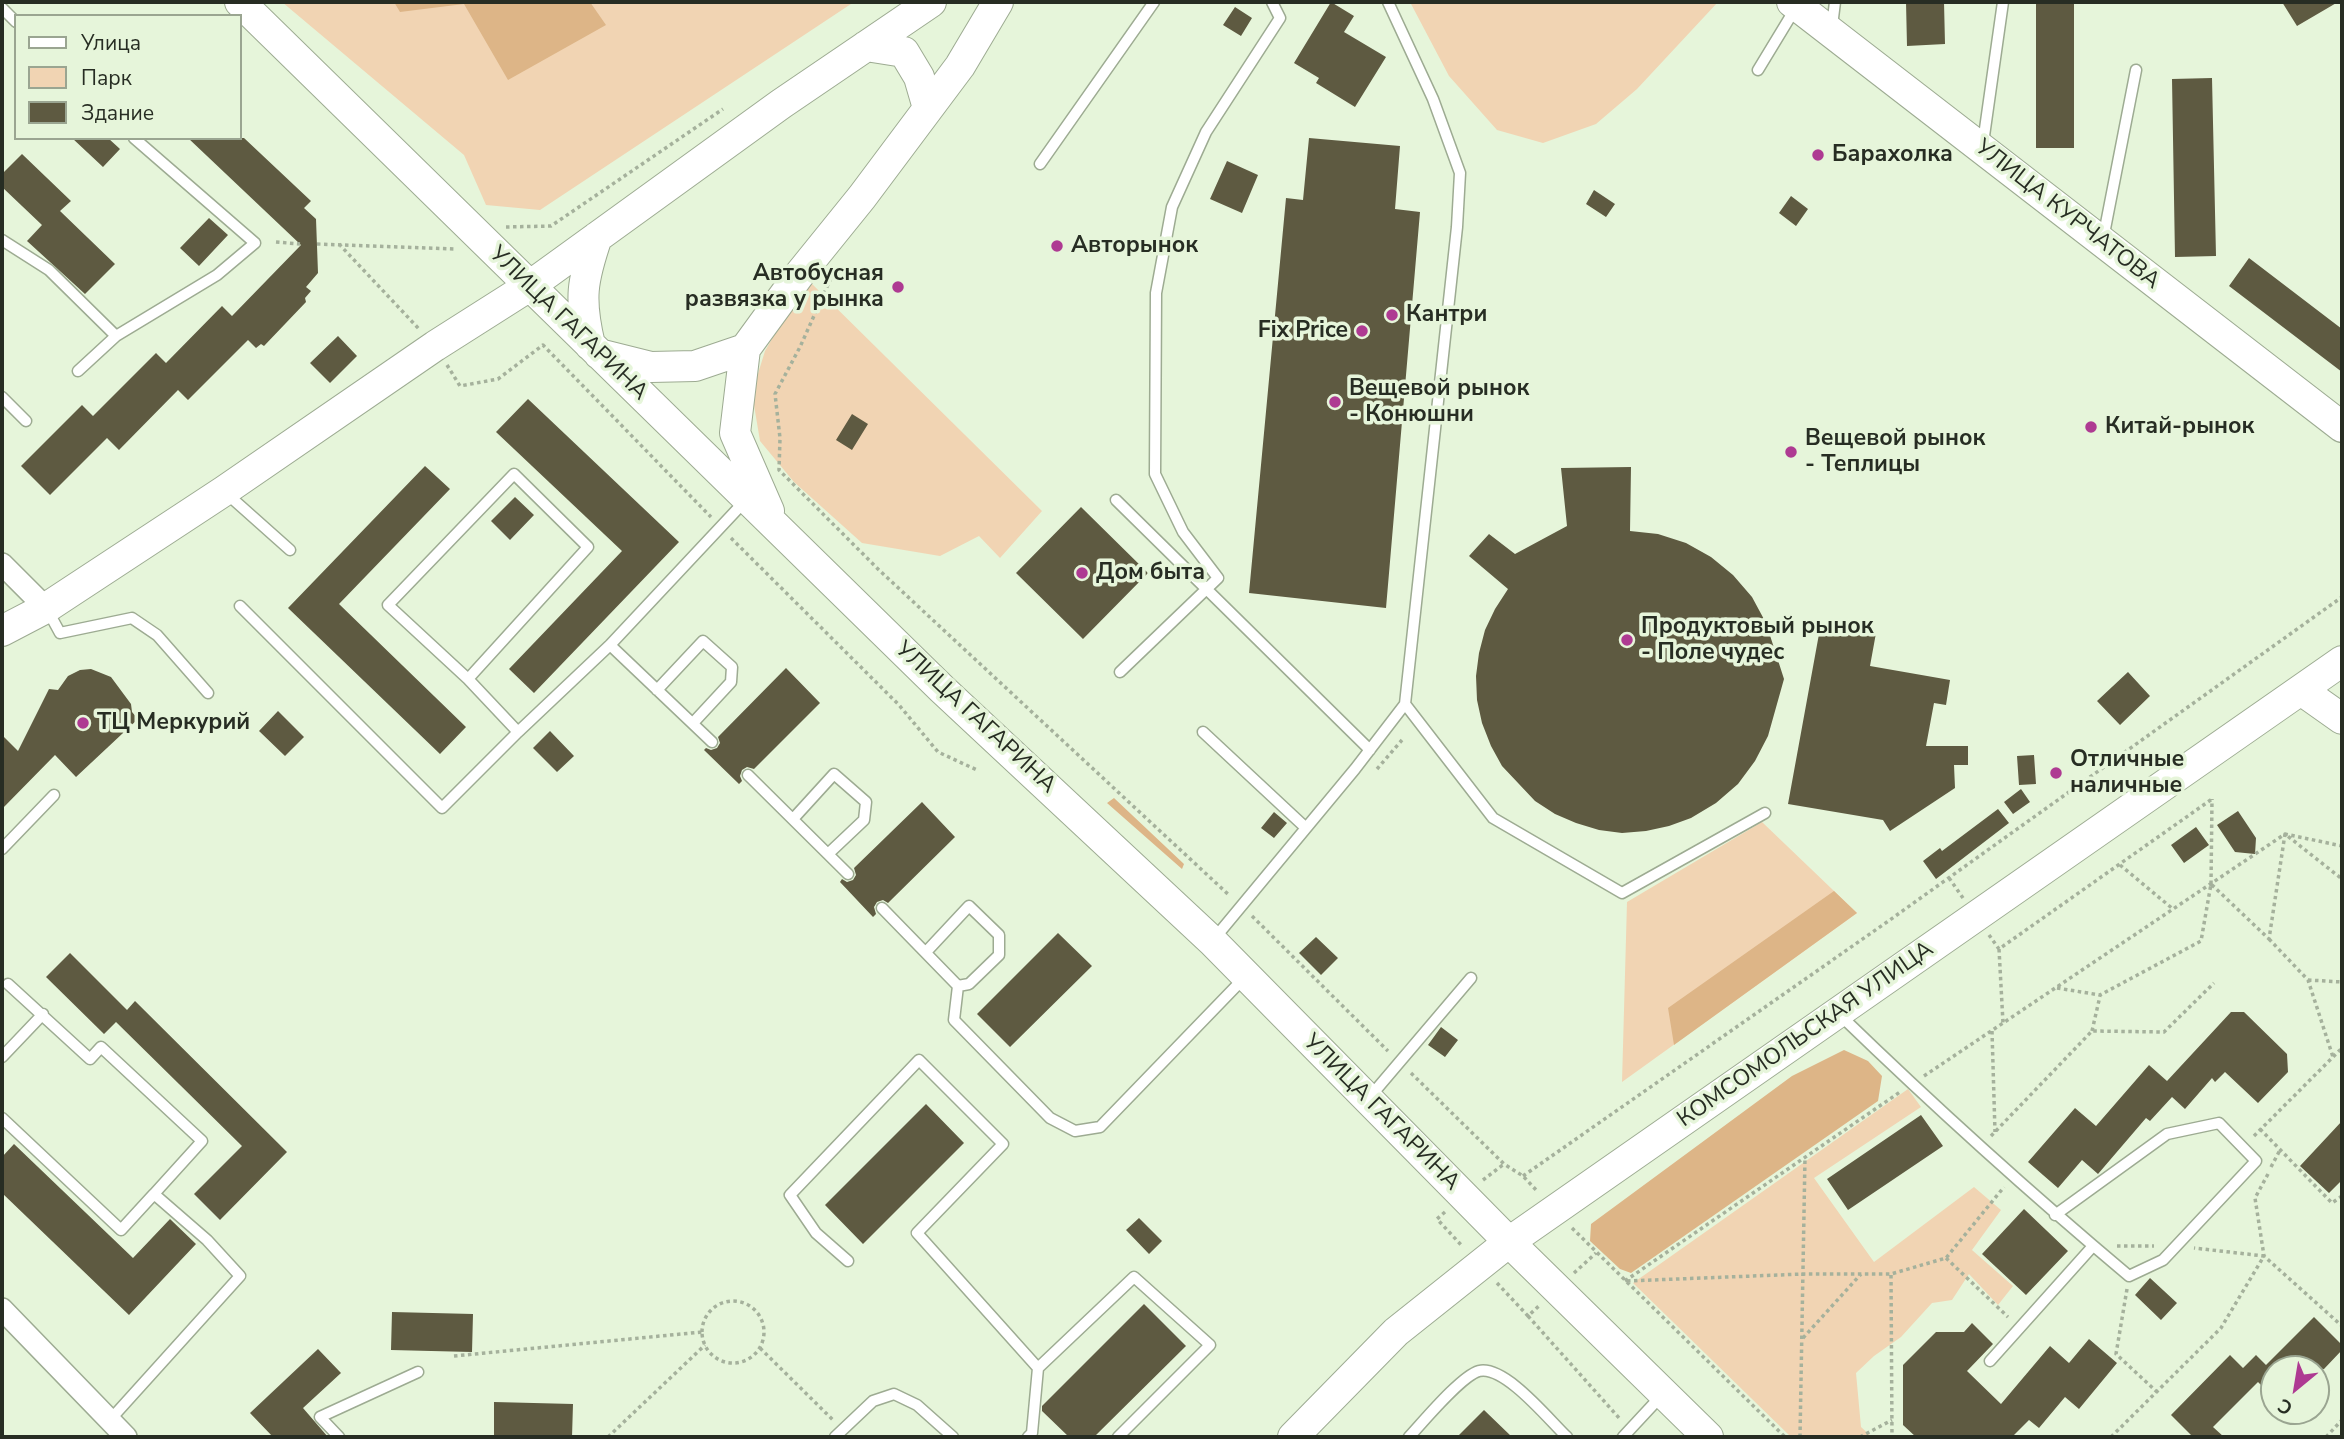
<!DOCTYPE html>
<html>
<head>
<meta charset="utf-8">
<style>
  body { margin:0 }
  #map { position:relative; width:2344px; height:1439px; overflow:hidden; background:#e6f5da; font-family:"Nunito Sans",sans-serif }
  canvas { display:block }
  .frame { position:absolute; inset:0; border:4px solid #272d23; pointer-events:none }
  .legend { position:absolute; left:14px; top:14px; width:228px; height:126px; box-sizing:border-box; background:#e6f5da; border:2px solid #9aa591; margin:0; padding:9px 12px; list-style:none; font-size:21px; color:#272d23 }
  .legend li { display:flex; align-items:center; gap:14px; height:35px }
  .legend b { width:35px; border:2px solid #9aa591 }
  .north { position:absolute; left:2260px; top:1355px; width:70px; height:70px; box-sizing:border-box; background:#e6f5da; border:2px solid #9aa591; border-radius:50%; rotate:210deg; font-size:19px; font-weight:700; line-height:28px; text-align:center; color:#272d23 }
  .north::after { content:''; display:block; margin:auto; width:24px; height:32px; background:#ae3a92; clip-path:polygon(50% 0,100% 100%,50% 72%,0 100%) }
</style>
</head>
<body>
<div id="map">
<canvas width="2344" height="1439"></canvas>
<div class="frame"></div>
<ul class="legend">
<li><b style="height:9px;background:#fff"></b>Улица</li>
<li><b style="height:19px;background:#f1d4b3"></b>Парк</li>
<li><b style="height:19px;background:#5e5a41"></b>Здание</li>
</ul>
<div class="north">С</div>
</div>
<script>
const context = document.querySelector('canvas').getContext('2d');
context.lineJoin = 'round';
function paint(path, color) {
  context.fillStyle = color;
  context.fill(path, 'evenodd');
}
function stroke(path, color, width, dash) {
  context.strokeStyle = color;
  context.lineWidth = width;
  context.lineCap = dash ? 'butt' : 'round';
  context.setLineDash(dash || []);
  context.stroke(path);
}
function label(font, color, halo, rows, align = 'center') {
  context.font = font + ' "Nunito Sans",sans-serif';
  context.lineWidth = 7;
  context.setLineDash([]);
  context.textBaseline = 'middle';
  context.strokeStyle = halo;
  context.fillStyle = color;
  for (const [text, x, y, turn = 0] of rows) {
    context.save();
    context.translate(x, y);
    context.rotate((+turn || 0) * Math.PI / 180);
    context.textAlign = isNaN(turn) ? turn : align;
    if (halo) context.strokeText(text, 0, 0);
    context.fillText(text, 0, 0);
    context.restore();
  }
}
paint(new Path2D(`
  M282,2H854L540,210L486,205L464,155Z
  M1410,2H1718L1637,89L1596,124L1543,143L1497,130L1449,76Z
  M809,281L1042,511L1000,558L979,536L940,556L862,543L794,482L760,441L752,393L765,351L784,318Z
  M1762,822L1857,913L1622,1082L1627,902Z
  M1908,1089L1921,1107L1814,1178L1874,1262L1974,1187L2001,1210L1972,1250L2013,1286L1998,1305L1969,1274L1952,1300L1932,1303L1901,1337L1874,1356L1856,1373L1861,1427L1872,1437H1791L1633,1283Z`), '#f1d4b3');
paint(new Path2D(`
  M394,2H590L606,25L508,80L464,4L400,12Z
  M1114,798L1184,864L1182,869L1107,803Z
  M1834,891L1857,913L1674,1045L1668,1008Z
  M1844,1050L1868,1061L1882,1076L1878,1101L1631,1273L1620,1269L1590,1241L1591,1224L1792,1076Z`), '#ddb587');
paint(new Path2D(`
  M1331,2L1354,16L1344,32L1386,57L1355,107L1316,83L1319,78L1294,63Z
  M1906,2H1944L1945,44L1907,46Z
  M2036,2H2074V148H2036Z
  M2282,2H2338L2297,26Z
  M1235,7L1252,18L1241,36L1223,25Z
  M2212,78L2216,256L2175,257L2172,79Z
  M72,138H108L120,149L103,167Z
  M188,138H244L311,201L304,208L316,219L318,273L306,287L311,291L305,298L306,302L264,346L261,344L256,348L248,340L188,400L178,390L119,450L107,438L50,495L21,466L82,405L93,416L156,353L166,363L222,306L232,316L301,245Z
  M1309,138L1400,146L1395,209L1420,212L1386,608L1249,593L1286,198L1303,200Z
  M22,154L71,201L60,211L115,264L85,294L27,241L42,225L2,187V174Z
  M1227,161L1258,175L1242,213L1210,199Z
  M1594,190L1615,204L1606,217L1586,204Z
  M1791,196L1808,209L1796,226L1779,213Z
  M209,218L228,235L199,266L180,248Z
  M2249,258L2342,329V372L2229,286Z
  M338,336L357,356L330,383L310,363Z
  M528,399L679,542L534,693L509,669L622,551L496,432Z
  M852,414L868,424L852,450L836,440Z
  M425,466L450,489L339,604L466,727L440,754L288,608Z
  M1631,467L1630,531L1658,534L1686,543L1711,557L1733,575L1752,597L1766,623L1784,679L1768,736L1755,761L1738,784L1716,803L1691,818L1669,826L1646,831L1622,833L1599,830L1576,823L1555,814L1535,801L1502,766L1491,746L1482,723L1477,700L1476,676L1479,653L1485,630L1495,609L1508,589L1469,556L1489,534L1515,554L1567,526L1561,468Z
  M515,497L534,515L510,540L491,521Z
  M1081,507L1148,573L1083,639L1016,573Z
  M1821,623L1876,633L1870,666L1950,680L1946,705L1934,703L1926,746H1968V765H1954L1955,788L1890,831L1883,820L1788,804Z
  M786,668L820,703L754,769L747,767L742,770L740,776L742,781L739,784L704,750L706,748L711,750L717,748L720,743L718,737Z
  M91,669L111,677L131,704L132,712L138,719L76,777L55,755L2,809V735L18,751L49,689L58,690L68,676L80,670Z
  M2128,672L2150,696L2120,725L2097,701Z
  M278,711L304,737L285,756L259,731Z
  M550,731L574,756L557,772L533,748Z
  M2034,755L2036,784L2019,785L2017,756Z
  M2021,789L2030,802L2013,814L2004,802Z
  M922,802L955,837L888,903L883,900L877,902L874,907L876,914L873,917L840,882L842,879L847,882L853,880L856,875L854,868Z
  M1998,809L2009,823L1936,879L1923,861L1940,848L1942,851Z
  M2238,811L2256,838L2255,854L2235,852L2217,825Z
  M1274,812L1287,823L1274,838L1261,828Z
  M2196,827L2209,845L2184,863L2171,845Z
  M1058,933L1092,966L1010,1047L977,1014Z
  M1316,937L1338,958L1321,975L1299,953Z
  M70,953L127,1010L135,1001L287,1152L220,1220L194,1194L242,1146L116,1022L104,1034L46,977Z
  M2231,1012H2244L2287,1054L2288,1072L2258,1103L2225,1072L2215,1082L2212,1078L2185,1109L2172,1097L2150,1121L2146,1118L2098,1174L2082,1160L2058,1188L2028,1162L2075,1108L2096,1126L2149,1065L2167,1081Z
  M1441,1027L1458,1040L1445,1057L1428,1045Z
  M926,1104L964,1143L863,1244L825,1205Z
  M1921,1115L1943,1146L1848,1210L1827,1179Z
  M2342,1121V1180L2329,1193L2300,1166Z
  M14,1144L133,1258L170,1219L196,1244L129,1315L2,1193V1157Z
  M2024,1209L2068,1251L2026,1295L1982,1254Z
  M1139,1218L1162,1241L1149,1254L1126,1230Z
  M2150,1278L2177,1303L2161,1320L2135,1295Z
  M1144,1304L1186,1346L1094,1437H1069L1042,1411V1406Z
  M392,1312L473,1314L472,1352L391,1350Z
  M2314,1317L2342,1345V1350L2324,1369H2270L2274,1373V1398L2258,1382L2213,1427L2224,1437H2193L2171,1415L2230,1355L2243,1368L2256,1355L2266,1365Z
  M1972,1323L1993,1344L1967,1371L2001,1404L2050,1346L2069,1363L2089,1339L2117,1363L2079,1409L2065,1397L2039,1428L2029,1420L2012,1437H1916L1903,1425V1365L1936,1332H1964Z
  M318,1349L341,1373L303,1408L328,1437H273L250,1413Z
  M494,1402L573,1404L572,1437H494Z
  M1484,1410L1512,1437H1457Z`), '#5e5a41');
const lane = new Path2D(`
  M2,8L16,22
  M1832,26L1835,2
  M1758,70L1795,9
  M1983,143L2003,2
  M1040,164L1154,2
  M2103,239L2136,70
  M2,240L49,270L116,336
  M78,371L116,336L217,275L255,243L134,138
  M2,397L26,421
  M226,493L290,550
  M1116,500L1370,750
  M240,606L442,808L518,732
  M48,611L60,633L132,618L157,635L208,693
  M610,645L712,742
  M1120,672L1218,578L1183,532L1155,474L1156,293L1172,207L1206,132L1280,18L1272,2
  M468,679L388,605L514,474L588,547L468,679L518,732L610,645L745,501
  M657,690L703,641L732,667L731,682L693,723
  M1405,704L1493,818L1622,893L1765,813
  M1203,732L1306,828
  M748,775L848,874
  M793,819L834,774L866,802L864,820L828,854
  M2,849L54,795
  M882,908L958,986L954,1020L1050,1118L1075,1131L1100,1127L1246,976
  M1214,939L1355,769L1405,704L1457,227L1460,173L1433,99L1388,2
  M926,952L969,906L999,935V955L969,984L958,986
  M8,984L90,1059L101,1047L202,1141L154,1194
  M1840,1015C1934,1106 2029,1192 2129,1276L2163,1260L2256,1161L2219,1123L2167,1134L2055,1215
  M2,1057L43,1014
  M1369,1098L1471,978
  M2,1118L121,1230L154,1194L207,1240L240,1276L110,1420
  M848,1261L816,1233L790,1195L919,1060L1003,1144L917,1233L1038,1368
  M1990,1361L2093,1246
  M339,1437L320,1417L418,1372
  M835,1437L873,1401L894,1394L917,1405L953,1437
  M1028,1437L1032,1433L1038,1368L1134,1277L1210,1345L1118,1437
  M1409,1437C1423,1422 1461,1376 1479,1371C1505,1365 1549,1420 1567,1437
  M1623,1437L1662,1395`);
const street = new Path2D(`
  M2,564L46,608
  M2,1309L126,1437`);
const secondary = new Path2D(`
  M240,2L942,689L1212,941L1509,1242L1708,1437
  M1792,2L2342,427
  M866,46L904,52L919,77L928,108
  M590,345C579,299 582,281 597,237
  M599,354L651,367L695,366L745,349
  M769,511L735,433L745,349L799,275L862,197L960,66L998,2
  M2,631L46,608L224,491L435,346L531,285L781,104L931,2
  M2301,690L2342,719
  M1293,1437L1396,1332L1509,1242L2342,661`);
stroke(lane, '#9dab92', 13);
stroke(street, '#9dab92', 24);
stroke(secondary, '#9dab92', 32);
stroke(new Path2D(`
  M506,227L551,226L723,109
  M276,242L300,244
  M317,244L456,249
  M339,244L419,329
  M831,278L800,347L775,394L780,438L779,470L879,570L1230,896
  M447,365L460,386L498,379L543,345L711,517
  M731,538L899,705L938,752L977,770
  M1377,769L1402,740
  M2120,865L2173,909
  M1949,878L1963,898
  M2211,884L2212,799
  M1252,916L1388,1051
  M1989,935L1999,949L2212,799
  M2269,939L2308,980L2333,1057
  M1999,949L2003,1023
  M2308,980L2342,982
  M2057,988L2100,995L2201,941L2211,884L2269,939L2285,834L2342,879
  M1992,1031L1995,1132
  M2092,1031L2100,996
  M1411,1073L1504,1164L1523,1176L1538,1192
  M1924,1076L2285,834L2342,846
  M2260,1129L2332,1203L2342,1196
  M1991,1136L2092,1031L2164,1032L2214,983
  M2254,1136L2342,1048
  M2271,1167L2280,1150
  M2268,1174L2255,1198L2264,1256L2342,1326
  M1523,1176L1887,922L2342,597
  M1483,1180L1504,1164
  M1445,1212L1437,1219L1463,1247
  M1572,1228L1785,1437
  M2117,1246H2154
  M1946,1258L2008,1317
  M1574,1273L1596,1253
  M1891,1275L1892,1437
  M1625,1281L1900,1092
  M1627,1281L1803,1274H1891L1946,1258L2004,1187
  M1497,1283L1528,1316L1541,1304
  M2127,1289L2116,1354L2157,1392
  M702 1332a31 31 0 1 1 62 0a31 31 0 1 1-62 0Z
  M1528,1316L1620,1419
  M1803,1338L1861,1274
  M760,1348L834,1421
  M454,1356L702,1332
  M608,1437L705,1345
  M1800,1437L1805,1157
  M1860,1437L1892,1420
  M2111,1437L2221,1328L2264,1256L2194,1248
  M2326,1437L2342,1420`), '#a5b19c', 3.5, [3.5, 3.5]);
stroke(lane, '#fff', 10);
stroke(street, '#fff', 21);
stroke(secondary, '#fff', 30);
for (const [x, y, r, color] of [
  [1818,155,7,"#ae3a92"],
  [1057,246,7,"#ae3a92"],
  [898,287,7,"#ae3a92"],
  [1392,315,7,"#ae3a92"],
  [1362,331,7,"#ae3a92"],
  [1335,402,7,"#ae3a92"],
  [2091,427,7,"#ae3a92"],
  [1791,452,7,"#ae3a92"],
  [1082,573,7,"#ae3a92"],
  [1627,640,7,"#ae3a92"],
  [83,723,7,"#ae3a92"],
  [2056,773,7,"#ae3a92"]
]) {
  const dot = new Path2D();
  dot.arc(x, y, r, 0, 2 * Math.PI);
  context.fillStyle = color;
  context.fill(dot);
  stroke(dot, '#e6f5da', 2.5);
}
label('bold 23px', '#272d23', '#e6f5da', [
  ["Барахолка",1832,155],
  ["Авторынок",1071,246],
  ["Автобусная",884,274,"right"],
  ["развязка у рынка",884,300,"right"],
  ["Кантри",1406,315],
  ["Fix Price",1348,331,"right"],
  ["Вещевой рынок",1349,389],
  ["- Конюшни",1349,415],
  ["Китай-рынок",2105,427],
  ["Вещевой рынок",1805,439],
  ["- Теплицы",1805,465],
  ["Дом быта",1096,573],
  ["Продуктовый рынок",1641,627],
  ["- Поле чудес",1641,653],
  ["ТЦ Меркурий",97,723],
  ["Отличные",2070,760],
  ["наличные",2070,786]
], 'left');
label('23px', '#272d23', '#e6f5da', [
  ["УЛИЦА КУРЧАТОВА",2067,215,38],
  ["УЛИЦА ГАГАРИНА",568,324,44],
  ["УЛИЦА ГАГАРИНА",975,718,43],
  ["КОМСОМОЛЬСКАЯ УЛИЦА",1806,1035,-35],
  ["УЛИЦА ГАГАРИНА",1381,1113,45]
]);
</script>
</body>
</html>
